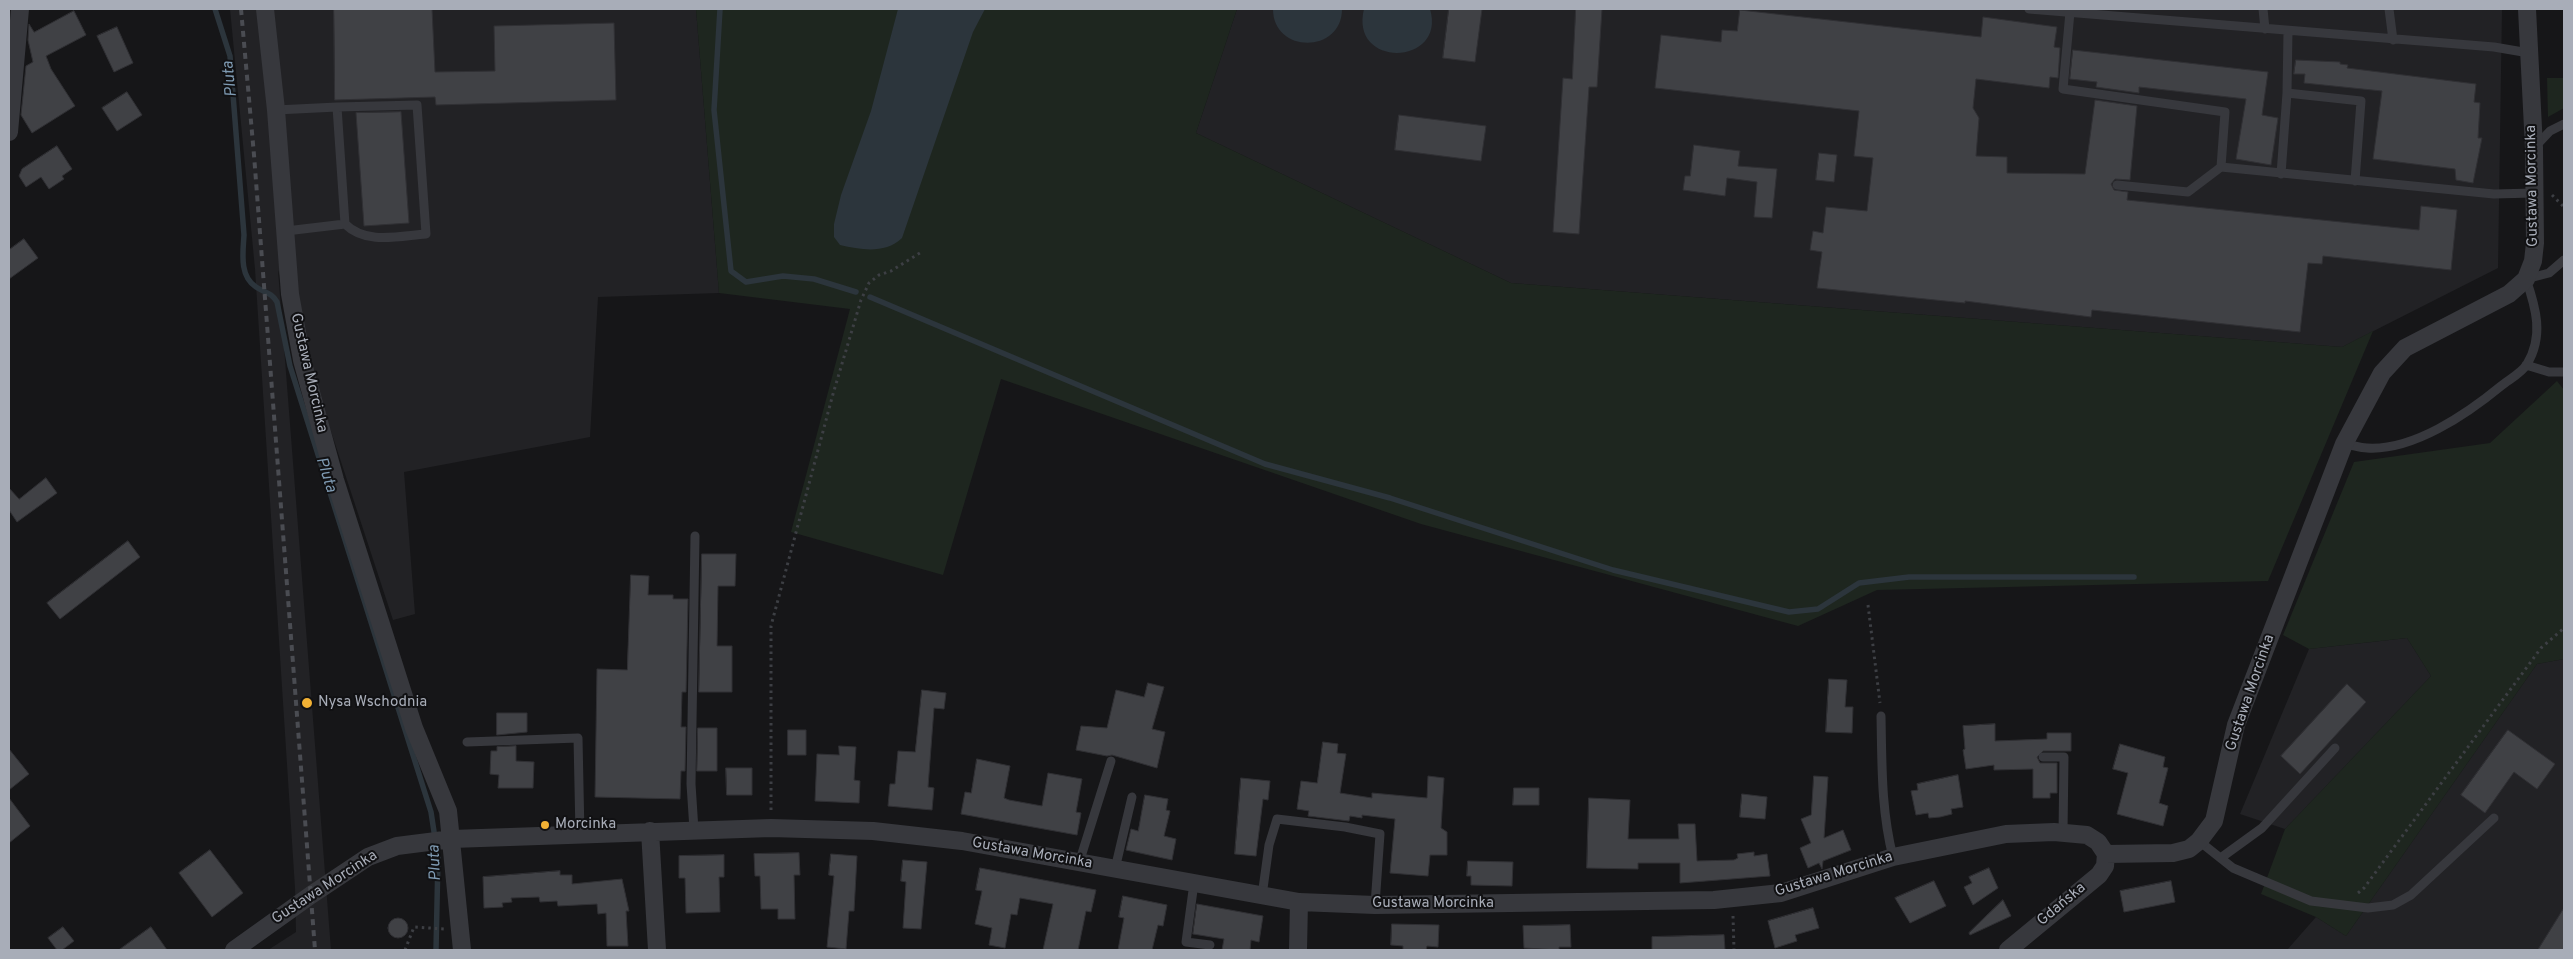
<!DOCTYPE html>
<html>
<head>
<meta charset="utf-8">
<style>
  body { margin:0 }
  #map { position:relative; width:2573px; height:959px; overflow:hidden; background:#161618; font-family:Overpass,sans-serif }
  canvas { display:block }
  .frame { position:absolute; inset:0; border:10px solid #a8adb8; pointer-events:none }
</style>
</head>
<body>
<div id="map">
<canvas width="2573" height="959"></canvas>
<div class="frame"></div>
</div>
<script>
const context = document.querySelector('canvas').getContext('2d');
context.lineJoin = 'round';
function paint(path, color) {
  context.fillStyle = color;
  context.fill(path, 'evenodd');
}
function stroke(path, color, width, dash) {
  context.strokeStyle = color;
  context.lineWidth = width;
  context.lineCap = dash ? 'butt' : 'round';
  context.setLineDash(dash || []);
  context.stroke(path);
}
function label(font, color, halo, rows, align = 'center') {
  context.font = font + ' Overpass,sans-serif';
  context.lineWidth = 4;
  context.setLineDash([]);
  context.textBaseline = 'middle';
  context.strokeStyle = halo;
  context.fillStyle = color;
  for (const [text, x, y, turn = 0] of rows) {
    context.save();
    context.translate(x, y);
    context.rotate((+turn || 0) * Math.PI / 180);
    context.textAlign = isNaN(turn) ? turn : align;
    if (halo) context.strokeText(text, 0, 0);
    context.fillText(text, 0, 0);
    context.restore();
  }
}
paint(new Path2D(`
  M230,9H696L719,293L598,297L590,437L404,472L415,614L393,620L278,270L331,950H268L296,932L295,888L255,269Z
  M1237,9H2502L2498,268L2342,347L1511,283L1196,133Z
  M2407,638L2431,676L2285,829L2240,814L2309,649Z
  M2564,659V950H2287L2316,917L2346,936L2537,664Z`), '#222225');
paint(new Path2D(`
  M696,9H1237L1196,133L1511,283L2342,347L2373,331L2268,581L1877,590L1798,626L1421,524L1001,379L943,575L791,532L850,309L719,293Z
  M2547,78H2564V108L2548,117Z
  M2557,381L2564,390V659L2537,664L2346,936L2316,917L2261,894L2285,829L2431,676L2407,638L2309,649L2283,635L2354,462L2490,443Z`), '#1e261f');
paint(new Path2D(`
  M898,9H985L973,32L902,238C885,254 862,250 840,245L834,237V224L841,195L871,111Z
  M1273,9H1342C1342,54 1273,54 1273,9Z
  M1364,9H1430C1447,66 1349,69 1364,9Z`), '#2c353c');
stroke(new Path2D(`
  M215,9L230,56L244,235C243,252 239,276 256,287C265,293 271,292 277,302L290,366L431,812L438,858L436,950
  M720,9L714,110L731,271L746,282L783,276L814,279L856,292
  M870,297L1265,464L1390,498L1613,570L1789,612L1818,609L1859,583L1909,577H2134`), '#2c353c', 5.5);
const building = new Path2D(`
  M334,9H432L435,72L495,71L494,26L614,23L616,100L436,105L435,97L335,100Z
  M1449,9H1482L1475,62L1443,58Z
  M1576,9H1602L1597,87H1589L1579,234L1553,232L1563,78L1572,79Z
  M1740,10L1981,37L1983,17L2057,27L2054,47L2060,48L2058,78L2050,77L2049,88L1976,79L1973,108L1979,118L1976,156L2007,157V173L2085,174L2095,100L2137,106L2130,180L2115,179L2111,184L2114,190L2128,192L2127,200L2419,230L2421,206L2457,210L2451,270L2323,256L2322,264L2308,263L2300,332L2092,310L2091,317L1965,301V303L1817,288L1822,252L1810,250L1813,231L1823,233L1826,207L1867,211L1873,158L1854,156L1859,111L1655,88L1661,35L1721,42L1722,30L1737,31Z
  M74,11L86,35L46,56L51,69L75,106L32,133L21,115L26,66L33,62L28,40L29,24L34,32Z
  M117,27L133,63L114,72L97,36Z
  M2073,50L2268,72L2262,115L2278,118L2271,165L2236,159L2246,99L2139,87V93L2096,87L2097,82L2070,79Z
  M2296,60L2340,62V64L2348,65L2347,68L2476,84L2474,102L2480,103L2478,138H2482L2473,183L2456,180L2455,169L2373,159L2382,91L2304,83L2305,74H2294Z
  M127,92L142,115L117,131L102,108Z
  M401,112L409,223L364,226L356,113Z
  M1399,115L1486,126L1481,161L1395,150Z
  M1694,145L1740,151L1738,166L1777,169L1772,218L1754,217L1757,182L1727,178L1725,196L1683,190L1685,176H1690Z
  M57,146L72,169L62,176L64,179L49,189L41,177L26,187L19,176L22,169Z
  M1819,153L1837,155L1834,182L1816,180Z
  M24,239L38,258L9,279V250Z
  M46,478L57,493L17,522L9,510V488L19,499Z
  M128,541L140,557L60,619L47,603Z
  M702,554H736L735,586H718L717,646H732V692H699Z
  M631,575L649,576L648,595H673V599H688L686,692H682L681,727H686L685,771H681L680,799L595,797L597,669L627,670Z
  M1829,679L1847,680L1845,707H1853L1852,733L1826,732Z
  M1148,683L1164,687L1152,729L1165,732L1157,768L1112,755L1107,756L1076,750L1081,726L1107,728L1116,690L1144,697Z
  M2347,684L2366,702L2300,774L2281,756Z
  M922,690L946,693L944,709L934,708L928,787L934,788L932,810L888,806L890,784H895L898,751L915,752Z
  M497,713H527V732L497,735Z
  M1995,724V741L2047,739V733H2071V751H2043L2037,757L2040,763H2057V793H2050V798H2033V769L1994,770V765L1966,769L1963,750L1965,749L1963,726Z
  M698,728H717V771H697Z
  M788,730H806V755H788Z
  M2508,730L2555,764L2537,789L2514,772L2485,813L2461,795Z
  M1323,742L1338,744L1337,753L1346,754L1340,793L1372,798V793L1427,798L1428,776L1444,778L1441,828L1447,832V855H1430L1428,876L1390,873L1395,819L1362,815V818L1350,816L1349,821L1308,816L1309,811L1297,809L1301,781L1317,783Z
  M2120,744L2165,757L2163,767L2168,768L2159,803L2168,806L2163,826L2117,814L2128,773L2113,769Z
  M516,746V761L534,762L533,788H498L499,775L490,774L491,751H497V747Z
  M839,746L856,747L854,780L860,781L859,803L815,801L817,754L839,755Z
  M9,749L29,774L9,790Z
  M977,759L1010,766L1004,798L1009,800L1042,806L1048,773L1082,779L1076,812L1081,813L1077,835L961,814L965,792L971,793Z
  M726,768H752V795H727Z
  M1958,775L1963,807L1951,809L1952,814L1940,817L1929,818L1928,813L1916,815L1911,791L1918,790L1917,784Z
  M1814,776L1828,777L1824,838L1843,830L1851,850L1823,861L1822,869L1819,863L1808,868L1800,848L1811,843L1801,819L1811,815Z
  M1241,778L1270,781L1268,800L1263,799L1256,856L1235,854Z
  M1514,788H1539V805H1513Z
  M1742,794L1767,797L1765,819L1740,817Z
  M1145,795L1168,799L1166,810L1170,811L1164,836L1176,839L1172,860L1126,850L1131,829L1138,831Z
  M9,798L30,826L9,843Z
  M1589,798L1630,800L1628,839H1679L1678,824H1695L1697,861L1734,860L1738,858L1737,854L1754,852V856L1767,854L1770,876L1680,883V863H1638V869L1587,868Z
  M210,850L243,893L212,917L179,873Z
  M799,853L800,875H794L795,919H778V909H761L760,876H755L754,854Z
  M831,854L857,856L854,911H849L846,949L827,947L834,876L829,875Z
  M724,855V877H719L720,912L686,913L685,878H679V856Z
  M903,860L927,862L921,929L903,928L906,882L901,881Z
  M1468,861L1513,862L1512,886L1471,885V876H1467Z
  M980,868L1096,890L1091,912L1086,911L1078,950H1043L1053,904L1020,898L1017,915L1011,914L1005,948L989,945L992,928L975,924L982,891L976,890Z
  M1989,868L1998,888L1973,905L1964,887L1972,883L1969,877Z
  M560,871V875H572V884L622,879L629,911H626L628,946H607L606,913L598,914L597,904L558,906L557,901L540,902L539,897L511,898L512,902L502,903L503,907L484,908L483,877Z
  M1934,881L1946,906L1910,923L1895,898Z
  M2171,881L2175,902L2124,912L2120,891Z
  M1123,896L1167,905L1163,926L1158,925L1152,950H1118L1124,918L1119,917Z
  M2003,900L2011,916L1970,935L1969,933Z
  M1197,904L1263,916L1259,942L1251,940L1250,950H1222L1224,939L1193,934Z
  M1813,908L1819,928L1795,935L1797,941L1775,948L1768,921Z
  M2564,908V950H2538Z
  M388 928a10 10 0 1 1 20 0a10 10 0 1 1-20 0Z
  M1392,924L1439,925L1438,947L1427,946L1426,950H1403V946L1391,945Z
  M1570,925L1571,947H1559V950L1524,948L1523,926Z
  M63,927L74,941L62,950H57L48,938Z
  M151,927L167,950H119Z
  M1724,935L1725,950H1652V937Z`);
paint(building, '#404145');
stroke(building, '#303034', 1);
stroke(new Path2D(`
  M2552,195L2564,207
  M1868,605L1880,703
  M771,810V626L833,394L861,300L869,283L879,275L891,271L923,251
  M2358,893L2364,888L2541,648L2564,628
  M1733,916L1734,950
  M405,950L414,927L444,929`), '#3d3f44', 3, [2.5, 4]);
stroke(new Path2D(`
  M2029,9L2494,47L2529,53
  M2263,9L2265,29
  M2389,9L2393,40
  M2070,12L2063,89L2225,112L2221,167L2494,194L2534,193
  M2287,93L2361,101L2355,181
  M337,107L417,105L426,234C399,236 366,245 345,224
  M276,110L337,107L345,224L286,231
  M2534,148L2550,131L2564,124
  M2281,174L2287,93L2288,31
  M2117,185L2188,192L2221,167
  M2526,365L2549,372H2564
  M2344,444C2352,445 2360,448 2367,448C2413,451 2467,414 2501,386C2508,380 2522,373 2527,364C2544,336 2536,308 2526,279L2549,273L2564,260
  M1881,716C1882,764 1881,810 1893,857
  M467,742L578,738L580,835
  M2043,757H2064L2063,833
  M694,830L691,784L695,536
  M2199,841L2233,868L2311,901L2368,908L2393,905L2411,895L2494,818
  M2222,857L2262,828L2335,748
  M1079,863L1111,761
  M1115,869L1132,797
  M1194,883L1186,942L1210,945
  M1262,896L1269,845L1277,819L1345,827L1380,834L1375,905`), '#37383d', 9);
stroke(new Path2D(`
  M265,9L276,110L290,294L302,360L335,480L414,728L448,811L462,950
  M9,132L20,9
  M650,831L657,950
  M2106,854L2173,853L2189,849L2199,841L2214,821L2236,725L2344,444L2382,373L2405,348L2509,294L2526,279L2533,261L2535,243L2534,148L2527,9
  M234,950L311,895L368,857L397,846L452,839L771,828L873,831L962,841L1299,902L1375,905L1714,900L1781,893L1893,857L2006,834L2054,832L2087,835L2098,842L2106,854
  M1298,950L1299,902
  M2008,950L2099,875L2105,866L2106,854`), '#37383d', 18);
stroke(new Path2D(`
  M241,9L254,155L315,950`), '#4a4c52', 4, [6, 5]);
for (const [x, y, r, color] of [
  [307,703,6,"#f2b134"],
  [545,825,5,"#f2b134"]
]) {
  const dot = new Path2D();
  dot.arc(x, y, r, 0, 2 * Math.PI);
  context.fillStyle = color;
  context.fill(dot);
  stroke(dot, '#111113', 2);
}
label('15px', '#a8adb8', '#111113', [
  ["Gustawa Morcinka",2533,186,-91],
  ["Gustawa Morcinka",308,373,77],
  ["Gustawa Morcinka",2251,693,-71],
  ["Gustawa Morcinka",1032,854,10],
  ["Gustawa Morcinka",1834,875,-17],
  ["Gustawa Morcinka",325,888,-33],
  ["Gustawa Morcinka",1433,904],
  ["Gdańska",2062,905,-40]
]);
label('15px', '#a8adb8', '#111113', [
  ["Nysa Wschodnia",318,703],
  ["Morcinka",555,825]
], 'left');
label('italic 16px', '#7f9bb3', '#111113', [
  ["Pluta",231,79,-96],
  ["Pluta",325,475,72],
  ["Pluta",436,863,-93]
]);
</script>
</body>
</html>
